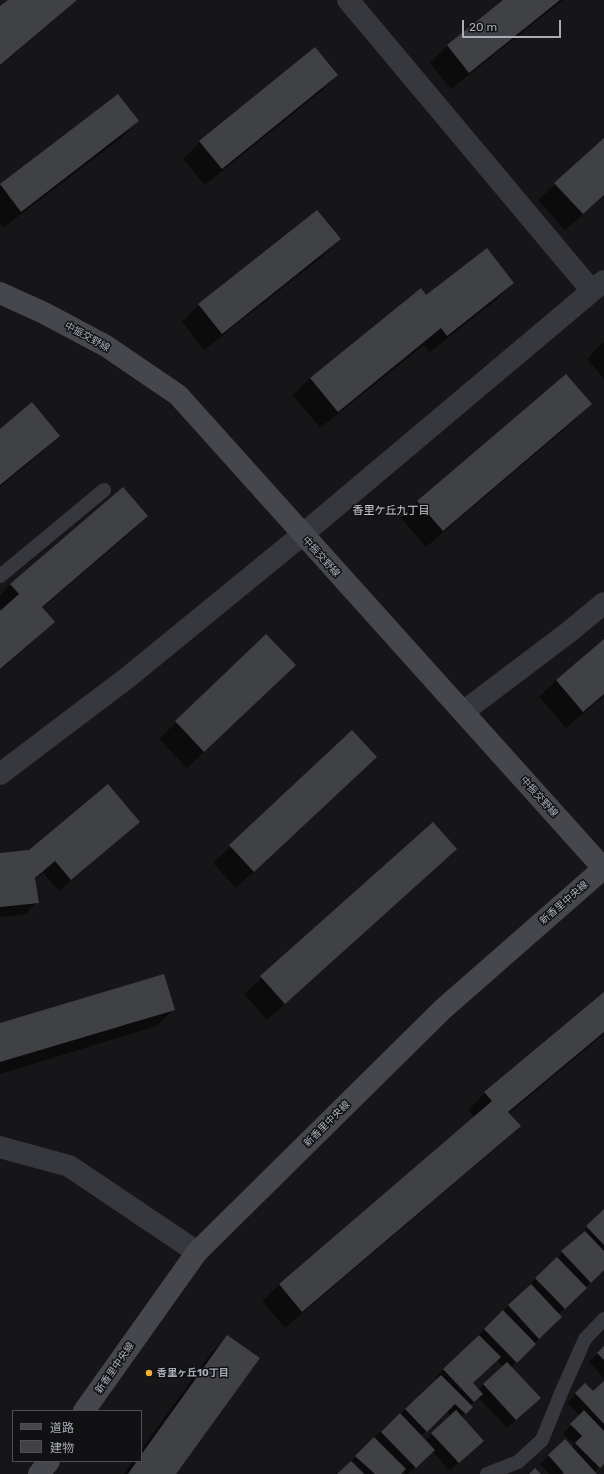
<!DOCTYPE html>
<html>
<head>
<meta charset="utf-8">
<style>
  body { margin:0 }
  #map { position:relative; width:604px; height:1474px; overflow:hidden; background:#161618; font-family:Rubik,"Noto Sans JP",sans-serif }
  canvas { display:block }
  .legend { position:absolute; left:12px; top:1410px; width:130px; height:52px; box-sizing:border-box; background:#111113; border:1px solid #4d4f55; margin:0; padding:5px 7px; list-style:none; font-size:12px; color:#a8adb8 }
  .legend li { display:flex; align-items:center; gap:8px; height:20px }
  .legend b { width:20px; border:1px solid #4d4f55 }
  .scale { position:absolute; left:462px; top:20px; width:99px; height:18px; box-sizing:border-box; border:2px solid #a8adb8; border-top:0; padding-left:5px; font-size:12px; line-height:14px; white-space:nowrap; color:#a8adb8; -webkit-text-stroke:3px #111113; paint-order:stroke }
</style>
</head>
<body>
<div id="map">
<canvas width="604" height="1474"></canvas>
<ul class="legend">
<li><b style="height:5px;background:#45474d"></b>道路</li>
<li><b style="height:11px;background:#404145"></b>建物</li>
</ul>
<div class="scale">20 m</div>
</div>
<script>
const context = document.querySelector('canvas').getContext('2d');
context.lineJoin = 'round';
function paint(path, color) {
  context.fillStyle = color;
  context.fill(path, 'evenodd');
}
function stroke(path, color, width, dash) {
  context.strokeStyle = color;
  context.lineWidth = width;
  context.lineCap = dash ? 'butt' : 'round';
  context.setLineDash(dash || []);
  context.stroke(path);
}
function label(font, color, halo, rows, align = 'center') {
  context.font = font + ' Rubik,"Noto Sans JP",sans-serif';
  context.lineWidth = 3;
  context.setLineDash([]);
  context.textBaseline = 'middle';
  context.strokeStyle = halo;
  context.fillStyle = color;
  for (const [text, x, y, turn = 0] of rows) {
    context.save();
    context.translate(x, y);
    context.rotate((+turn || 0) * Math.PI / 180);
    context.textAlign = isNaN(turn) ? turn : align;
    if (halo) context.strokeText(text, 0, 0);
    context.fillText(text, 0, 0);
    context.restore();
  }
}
paint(new Path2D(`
  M9,0H77L0,66V8Z
  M505,0H563L451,89L430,63L447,46Z
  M337,75L320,92L205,185L183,159L200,142Z
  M118,95L138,121L121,138L3,228L0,224V186Z
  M604,139V196L565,230L538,200Z
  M317,211L340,239L323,256L204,350L182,322L198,305Z
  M513,283L496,300L430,352L424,345L320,428L293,395L310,378L426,297Z
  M603,342H604V379L587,359Z
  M590,404L574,421L426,547L401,518L417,502Z
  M0,430L59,436L42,452L0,487Z
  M147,516L130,533L42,608L54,622L0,671V612L2,610L0,608V595L11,584Z
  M266,635L278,682L187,768L159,739Z
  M604,640V696L566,728L539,697L556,680Z
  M352,732L359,774L236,888L213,863Z
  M139,822L59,891L43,873L34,880L37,902L26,914L0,917V854L29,851Z
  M433,824L456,849L267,1020L244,994Z
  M604,993V1034L508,1114L519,1126L502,1143L285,1328L262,1301L279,1285L474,1117L468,1110L485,1093Z
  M174,1009L157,1026L0,1074V1024Z
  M604,1211V1269L558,1315L552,1326L511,1367L531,1406L507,1428L478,1397L461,1418L474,1449L450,1471L432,1451L408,1474H405L402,1471L399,1474H366L353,1461L351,1462L362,1474H339L374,1438L437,1380L435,1378ZM497,1360L503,1366L478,1390L472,1384ZM446,1411L451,1416L425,1441L421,1436Z
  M228,1336L175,1474H124L133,1461H141V1450L211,1353Z
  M604,1347V1378L589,1362Z
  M604,1382V1463L594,1472L596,1474H549L540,1464L565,1441L572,1448L574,1445L563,1433L580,1416L567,1403L585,1385L593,1393Z`), '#0007');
paint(new Path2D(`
  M8,0H77L0,65V6Z
  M503,0H560L469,73L447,45Z
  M315,47L338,75L222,169L199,141Z
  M118,94L139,121L21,212L0,184Z
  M604,138V195L583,214L554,183Z
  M317,210L341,239L222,334L198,304Z
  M487,248L514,283L447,336L441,328L338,412L310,378L421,288L426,295Z
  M566,374L592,404L443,531L417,501Z
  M32,402L60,436L0,485V429Z
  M123,487L148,516L42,607L55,622L0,669V611L19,594L10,584Z
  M266,634L296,665L204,752L175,721Z
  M604,639V694L583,712L556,680Z
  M352,730L377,757L254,872L229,845Z
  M108,784L140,822L71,880L55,861L35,878L39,903L0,907V853L29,850Z
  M433,822L457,849L285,1004L260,976Z
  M164,974L175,1010L0,1062V1023Z
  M604,992V1032L508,1112L521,1126L302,1312L279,1284L492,1101L484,1092Z
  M604,1209V1245L586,1226Z
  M585,1231L604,1251V1270L591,1283L561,1251Z
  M557,1257L587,1288L565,1309L535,1278Z
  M531,1284L562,1317L539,1339L508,1305Z
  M503,1310L536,1344L517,1363L484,1329Z
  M227,1335L260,1358L176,1474H128L137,1461H141V1455Z
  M479,1335L501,1357L473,1383L483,1394L474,1402L443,1369Z
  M604,1346V1360L597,1353Z
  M507,1362L541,1398L516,1420L483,1384Z
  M441,1375L473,1407L466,1414L455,1404L427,1432L405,1409Z
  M604,1381V1424L575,1393L585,1383L593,1391Z
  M456,1410L484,1441L459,1463L431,1433Z
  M584,1410L604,1431V1464L600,1468L575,1443L582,1436L570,1424Z
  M400,1413L435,1450L416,1468L381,1432Z
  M374,1437L406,1469L401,1474H375L355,1456Z
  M565,1439L597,1474H562L564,1473L548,1455Z
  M351,1461L364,1474H337Z
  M535,1468L541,1474H529Z`), '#404145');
stroke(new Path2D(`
  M0,576L104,490
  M487,1474L518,1462L542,1440L561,1393L585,1339L604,1319`), '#37383d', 14);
stroke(new Path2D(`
  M348,0L592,291
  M463,712L569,632L604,603
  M0,774L127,678L302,535L604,281
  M0,1147L69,1166L197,1252`), '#37383d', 22);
stroke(new Path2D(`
  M0,293L44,313L106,346L178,395L604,869
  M84,1411L197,1252L443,1009L604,868
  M39,1474L49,1461`), '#45474d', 22);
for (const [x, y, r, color] of [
  [149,1373,4,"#f2b134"]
]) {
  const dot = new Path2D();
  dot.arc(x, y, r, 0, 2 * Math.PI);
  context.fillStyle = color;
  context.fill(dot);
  stroke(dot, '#111113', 1.5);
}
label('10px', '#a8adb8', '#111113', [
  ["中振交野線",87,337,29],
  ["中振交野線",321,557,48],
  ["中振交野線",539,797,48],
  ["新香里中央線",564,903,-41],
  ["新香里中央線",327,1124,-45],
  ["新香里中央線",115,1368,-55]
]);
label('bold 10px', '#a8adb8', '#111113', [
  ["香里ヶ丘10丁目",157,1373]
], 'left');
label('11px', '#c9ccd4', '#111113', [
  ["香里ケ丘九丁目",391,511]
]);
</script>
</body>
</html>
